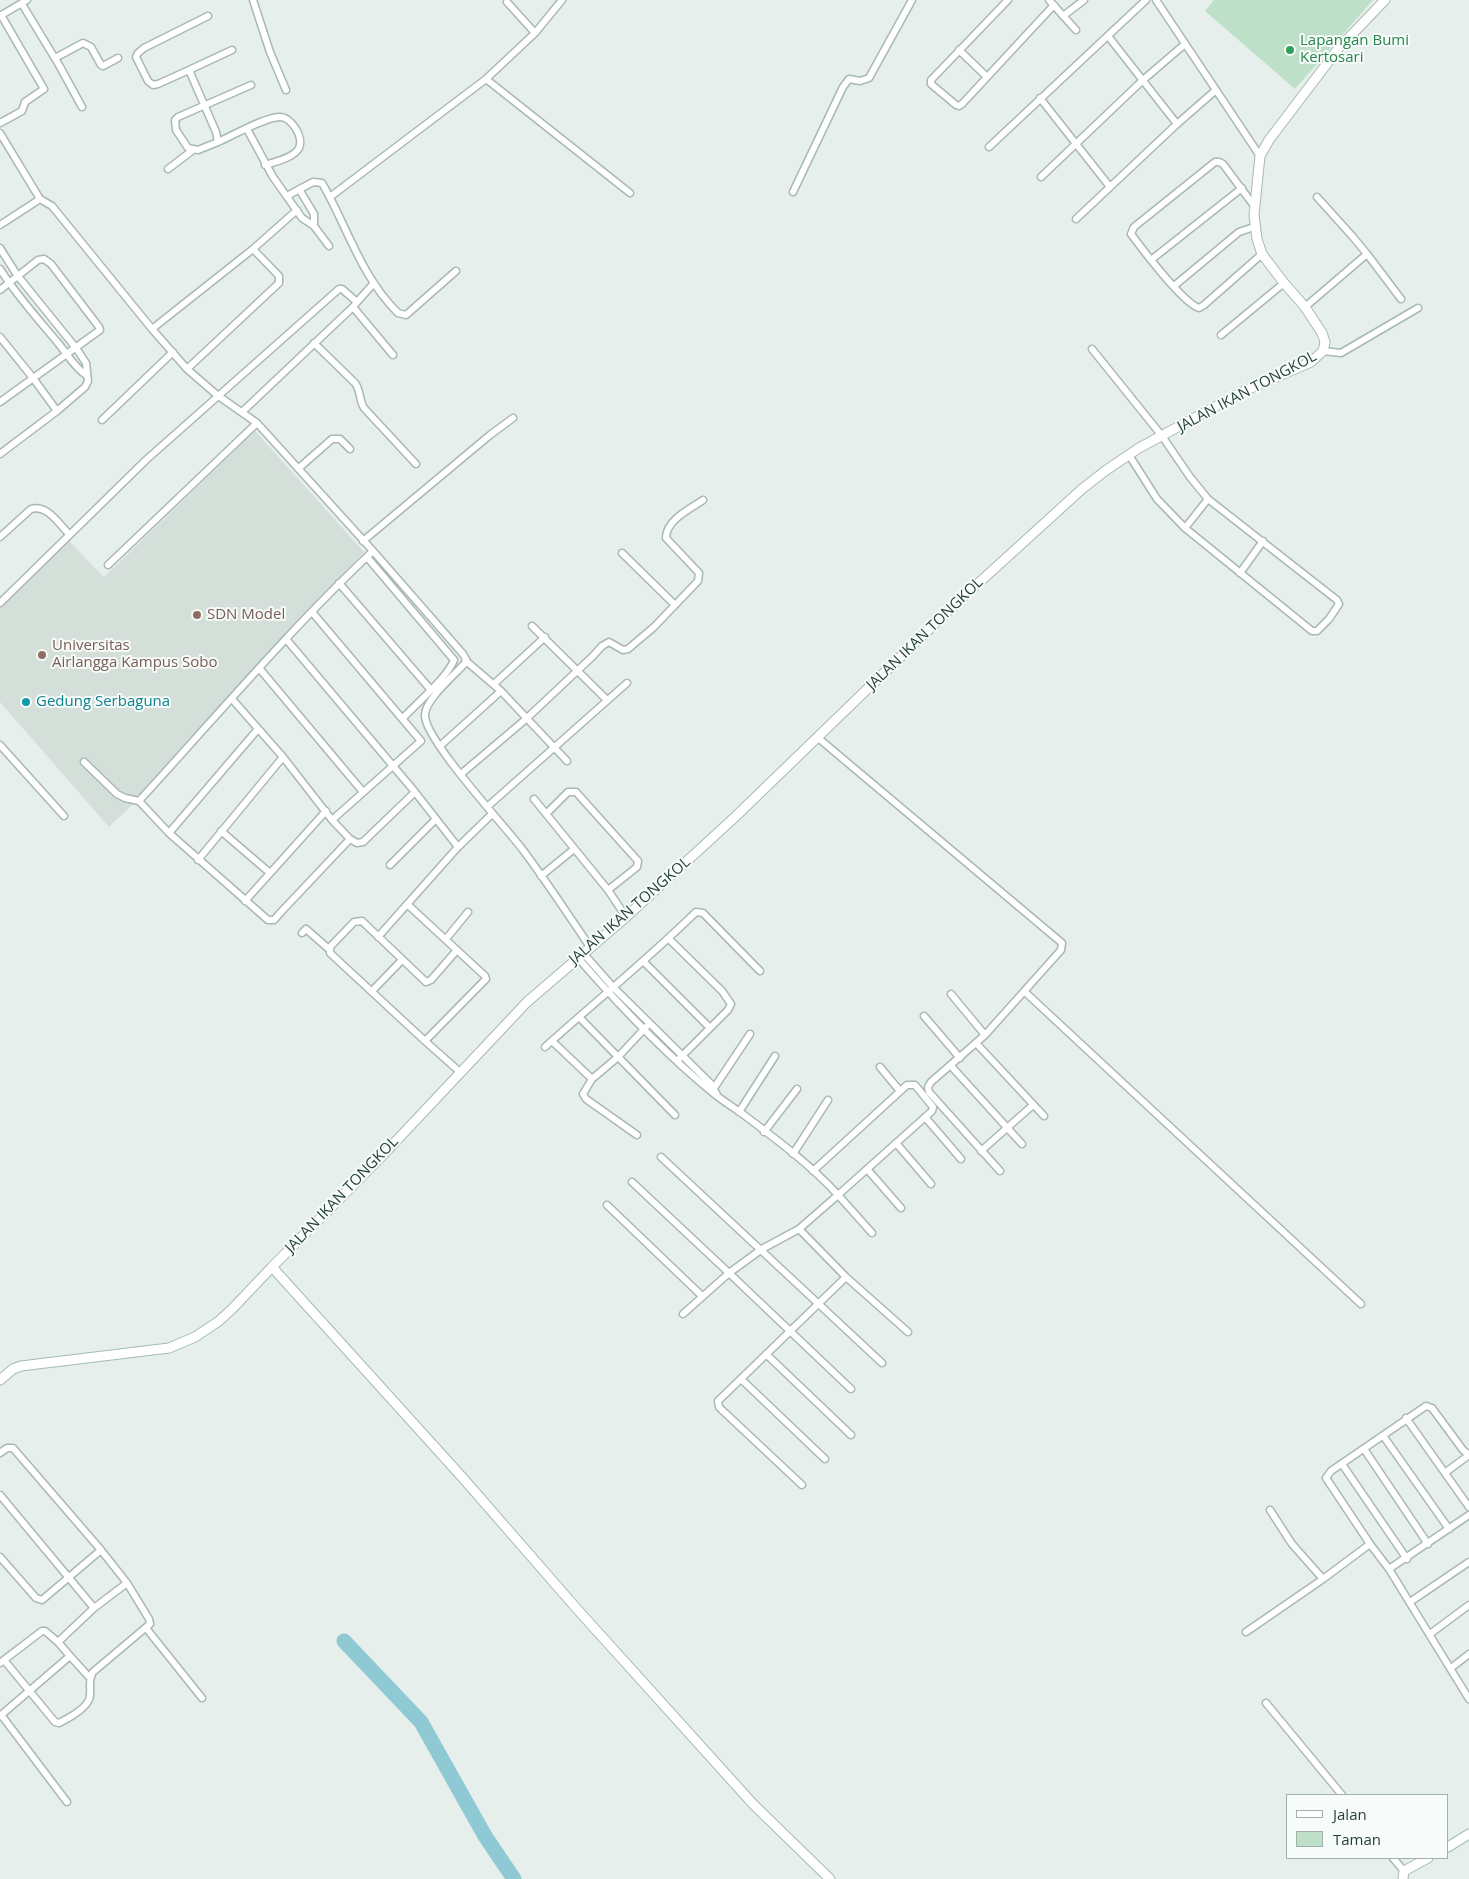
<!DOCTYPE html>
<html>
<head>
<meta charset="utf-8">
<style>
  body { margin:0 }
  #map { position:relative; width:1469px; height:1879px; overflow:hidden; background:#e6efeb; font-family:"Open Sans",sans-serif }
  canvas { display:block }
  .legend { position:absolute; left:1286px; top:1794px; width:162px; height:65px; box-sizing:border-box; background:#f7fbf9; border:1px solid #a3b1ad; margin:0; padding:6px 9px; list-style:none; font-size:15px; color:#24423a }
  .legend li { display:flex; align-items:center; gap:10px; height:25px }
  .legend b { width:25px; border:1px solid #a3b1ad }
</style>
</head>
<body>
<div id="map">
<canvas width="1469" height="1879"></canvas>
<ul class="legend">
<li><b style="height:6px;background:#fff"></b>Jalan</li>
<li><b style="height:14px;background:#bfe0c8"></b>Taman</li>
</ul>
</div>
<script>
const context = document.querySelector('canvas').getContext('2d');
context.lineJoin = 'round';
function paint(path, color) {
  context.fillStyle = color;
  context.fill(path, 'evenodd');
}
function stroke(path, color, width, dash) {
  context.strokeStyle = color;
  context.lineWidth = width;
  context.lineCap = dash ? 'butt' : 'round';
  context.setLineDash(dash || []);
  context.stroke(path);
}
function label(font, color, halo, rows, align = 'center') {
  context.font = font + ' "Open Sans",sans-serif';
  context.lineWidth = 4;
  context.setLineDash([]);
  context.textBaseline = 'middle';
  context.strokeStyle = halo;
  context.fillStyle = color;
  for (const [text, x, y, turn = 0] of rows) {
    context.save();
    context.translate(x, y);
    context.rotate((+turn || 0) * Math.PI / 180);
    context.textAlign = isNaN(turn) ? turn : align;
    if (halo) context.strokeText(text, 0, 0);
    context.fillText(text, 0, 0);
    context.restore();
  }
}
paint(new Path2D(`
  M255,431L364,552L293,626L139,798L109,827L0,702V608L12,594L69,541L104,577Z`), '#d4dfda');
paint(new Path2D(`
  M1214,0H1373L1295,89L1205,11Z`), '#bfe0c8');
stroke(new Path2D(`
  M344,1641L421,1722L485,1836L514,1879`), '#8ec9d4', 15);
const minor = new Path2D(`
  M253,0L270,52L286,90
  M1008,0L931,80V84L956,105L959,106L962,104L1054,5
  M1049,0L1076,30
  M1156,0L1260,156
  M507,2L535,33
  M22,4L59,65L82,107
  M0,16L27,0
  M208,16L144,48L138,53L136,57L148,81L153,85L158,84L189,70L216,132L218,142C234,135 263,118 279,117C291,116 304,137 299,148C294,158 274,162 265,165
  M1063,16L1084,0
  M1108,36L1177,124
  M959,50L987,77
  M55,58L83,43L91,47L101,65L103,66L118,58
  M189,70L232,50
  M486,79L630,193
  M1040,98L1110,187
  M0,123L22,111L25,102L44,89L1,15
  M247,129L273,177L302,218L314,226L329,246
  M0,133L40,199
  M218,142L198,150L188,148L176,130L175,120L178,117L251,85
  M989,147L1146,0
  M168,169L193,150
  M1041,177L1143,80L1185,44
  M299,189L314,214V226
  M793,192L843,87L849,79L860,81L869,78L912,0
  M287,196L313,182L322,183C347,226 361,277 398,313L406,315L456,271
  M330,197L486,79L535,33L562,0
  M1255,207L1223,164L1219,162H1215L1134,227L1131,234C1142,249 1183,303 1199,308L1204,305L1262,254
  M1076,219L1177,124L1216,90
  M0,225L40,199L52,206L152,329L187,369L217,395L257,423L267,434L373,551L463,654L466,659L465,663C455,675 424,700 425,716C426,741 504,825 523,850C546,881 568,914 590,947
  M0,248L17,275L76,348L86,363L88,381L85,387L57,411L0,454
  M1367,254L1401,299
  M1151,260L1242,188
  M0,269C17,296 38,319 58,343C68,355 74,367 86,375
  M1174,286L1239,232L1254,227
  M0,290L38,260L44,259L51,264L99,327L100,330L0,402
  M357,302L374,283
  M1305,307L1367,254L1353,237L1317,197
  M152,329L253,249L297,210
  M1221,335L1284,283
  M0,337L33,378L57,411
  M314,343L355,383C361,391 359,400 364,408L416,464
  M1092,349L1162,436L1190,477L1208,499L1337,600L1339,604L1329,619L1317,631H1312L1185,528L1157,499L1129,455
  M1323,351L1341,353L1418,308
  M187,369L279,283V276L253,249
  M242,412L353,307
  M102,420L173,352
  M299,468L332,439H340L350,449
  M1185,528L1208,499
  M0,537L31,509C47,504 59,524 69,534
  M363,541L490,435L513,418
  M622,553L675,605
  M367,557L454,660C447,678 417,703 403,718
  M108,565L257,423
  M1240,573L1263,541
  M339,583L431,690
  M0,603L146,460L339,289H342L357,302L353,307L393,355
  M312,612L421,741L332,820
  M532,626L607,700
  M286,639L415,792L458,847
  M466,661L501,691L567,761
  M259,668L363,792
  M494,684L545,637
  M232,699L283,757L332,820L350,839L357,843L363,842L415,792
  M817,737L1062,943L1061,950L985,1035L931,1082L928,1087L929,1092L1000,1171
  M0,745L64,816
  M440,746L501,691
  M84,762L117,794L125,798L139,801L169,833L268,920H274L281,912L350,839
  M461,774L526,719L593,656L602,646L609,642L623,650L628,649L654,627L698,581L699,573L666,538C666,520 690,509 703,500
  M534,799L608,890L626,917
  M139,801C216,717 290,629 373,551
  M487,807L627,683
  M546,814L568,792H576L638,861L637,867L608,890
  M221,831L270,873
  M169,833L258,729
  M198,860L283,757
  M390,865L436,819
  M541,876L574,849
  M245,901L326,811
  M407,904L485,976L486,979L425,1041L330,953V947L354,922L362,921L426,982L431,980L457,950
  M302,933L306,929L330,950
  M378,937L458,847L492,814
  M446,939L468,912
  M669,939L722,991L731,1004L728,1010L680,1058
  M583,953L613,987L711,1084L717,1095
  M578,958C619,1005 663,1052 712,1092C720,1099 730,1105 740,1112C773,1137 810,1164 838,1195L932,1111L933,1107L915,1085H907L813,1171
  M644,962L710,1028
  M372,991L402,960
  M1025,992L1361,1304
  M951,994L985,1035
  M924,1016L960,1058
  M579,1017L675,1115
  M425,1041L460,1072
  M552,1041L592,1079
  M976,1043L1044,1116
  M545,1047C595,1002 647,960 696,912L703,913L760,971
  M951,1066L1022,1144
  M880,1067L900,1091
  M712,1091L750,1034
  M739,1112L775,1056
  M925,1117L961,1159
  M764,1132L797,1089
  M637,1135L586,1099L583,1094L592,1079L618,1057L646,1027
  M896,1143L931,1184
  M981,1151L1033,1105
  M793,1154L828,1100
  M661,1157L882,1363
  M867,1169L901,1208
  M632,1182L729,1273L683,1314
  M607,1205L702,1296
  M799,1229L762,1249L729,1273L851,1389
  M872,1233L838,1195L799,1229L846,1277L908,1332
  M766,1354L851,1435
  M741,1379L825,1459
  M1406,1418L1469,1507
  M1384,1437L1449,1529
  M1364,1449L1428,1544
  M0,1453L7,1448H13L101,1550L127,1583L149,1619L150,1624L93,1672C88,1680 91,1686 90,1695C90,1707 69,1718 59,1723L55,1722L4,1660
  M1342,1464L1407,1559
  M1446,1472L1469,1455L1463,1450L1432,1408L1426,1406L1331,1471L1326,1478L1370,1544L1389,1569L1469,1699
  M802,1485L722,1410L719,1407L718,1401L846,1277
  M0,1495L94,1608
  M1270,1510L1292,1544L1323,1579
  M0,1557L36,1598L42,1600L101,1550
  M1389,1569L1469,1515
  M1410,1602L1469,1562
  M146,1628L202,1698
  M1246,1632L1323,1579L1370,1544
  M1430,1634L1469,1605
  M70,1656L90,1678
  M0,1663L42,1631H45L58,1642
  M1451,1668L1469,1654
  M1266,1703L1342,1795
  M0,1716L70,1656L58,1642L94,1608L127,1583
  M2,1716L67,1802
  M1393,1858L1404,1871`);
const tertiary = new Path2D(`
  M272,1267L381,1157L527,1002L626,917L735,817L950,609L1082,489L1105,471L1139,448L1244,391L1311,362L1323,351L1325,342L1322,333L1305,307L1284,283L1262,254L1257,239L1254,215L1260,156L1269,140L1338,49L1385,0`);
const secondary = new Path2D(`
  M0,1380L13,1369L21,1366L169,1348L195,1337L219,1321L233,1308L272,1267L462,1477L577,1609L753,1804L830,1879
  M1448,1847L1469,1834
  M1403,1879L1404,1871L1428,1858`);
stroke(minor, '#a8b8b2', 9);
stroke(tertiary, '#a8b8b2', 11);
stroke(secondary, '#a4bbb3', 11);
stroke(minor, '#fff', 6);
stroke(tertiary, '#fff', 9);
stroke(secondary, '#fff', 9);
for (const [x, y, r, color] of [
  [1290,50,5,"#2e9e5b"],
  [197,615,5,"#8d6e63"],
  [42,655,5,"#8d6e63"],
  [26,702,5,"#0f9aa8"]
]) {
  const dot = new Path2D();
  dot.arc(x, y, r, 0, 2 * Math.PI);
  context.fillStyle = color;
  context.fill(dot);
  stroke(dot, '#f7fbf9', 2);
}
label('15px', '#27864d', '#f7fbf9', [
  ["Lapangan Bumi",1300,41],
  ["Kertosari",1300,58]
], 'left');
label('15px', '#24423a', '#f7fbf9', [
  ["JALAN IKAN TONGKOL",1247,392,-28],
  ["JALAN IKAN TONGKOL",925,634,-44],
  ["JALAN IKAN TONGKOL",630,911,-41],
  ["JALAN IKAN TONGKOL",342,1195,-46]
]);
label('15px', '#785e54', '#f7fbf9', [
  ["SDN Model",207,615],
  ["Universitas",52,646],
  ["Airlangga Kampus Sobo",52,663]
], 'left');
label('15px', '#0d838f', '#f7fbf9', [
  ["Gedung Serbaguna",36,702]
], 'left');
</script>
</body>
</html>
